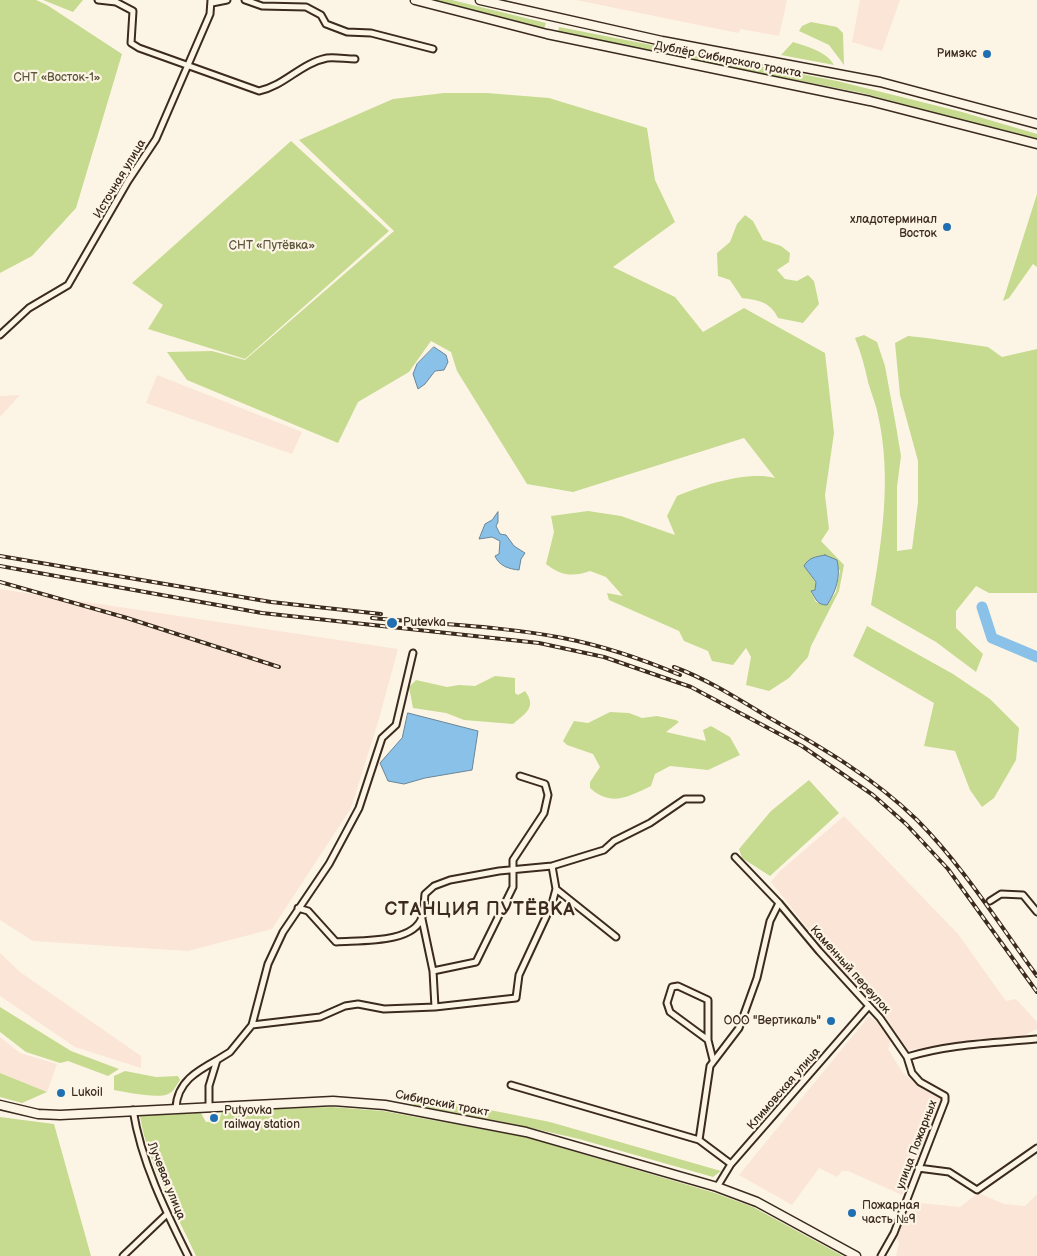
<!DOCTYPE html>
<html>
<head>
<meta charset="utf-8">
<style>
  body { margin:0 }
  canvas { display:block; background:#fcf5e5 }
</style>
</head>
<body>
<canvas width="1037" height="1256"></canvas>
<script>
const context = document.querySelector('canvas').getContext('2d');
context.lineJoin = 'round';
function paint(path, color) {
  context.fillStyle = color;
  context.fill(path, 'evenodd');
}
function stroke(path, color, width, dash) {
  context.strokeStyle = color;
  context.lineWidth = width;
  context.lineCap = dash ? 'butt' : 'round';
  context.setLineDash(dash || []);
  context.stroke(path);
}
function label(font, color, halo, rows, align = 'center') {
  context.font = font + ' "Balsamiq Sans",sans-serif';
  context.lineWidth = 4.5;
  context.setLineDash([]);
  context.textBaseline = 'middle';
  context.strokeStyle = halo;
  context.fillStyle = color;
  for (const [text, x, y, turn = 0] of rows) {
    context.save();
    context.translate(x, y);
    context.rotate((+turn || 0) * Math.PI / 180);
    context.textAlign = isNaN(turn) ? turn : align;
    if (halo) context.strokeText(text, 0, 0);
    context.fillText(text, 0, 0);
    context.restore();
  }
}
paint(new Path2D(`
  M576,0H787L779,36L741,29L738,33Z
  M860,0H900L882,51L852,42Z
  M157,375L302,432L292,454L146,403Z
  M20,395L0,417V396Z
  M0,589L398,649L379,719L351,808L272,929L188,951L33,941L0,920Z
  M844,816L958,934L1006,1001L1016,999L1037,1022V1029L1021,1037L907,1050L875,1000L868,992L862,997L771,882L780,871Z
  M0,953L20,972L141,1056V1068L75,1047L0,996Z
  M869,1016L887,1030L891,1038L888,1049L903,1073L918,1086L942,1100L902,1195L848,1171H842L837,1177L819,1168L792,1205L739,1175Z
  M0,1037L20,1053L57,1064L47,1092L0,1073Z
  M978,1193L1004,1204L1025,1206L1037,1194V1256H896L899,1243L896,1237L910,1202L960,1207Z`), '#fbe5d6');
paint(new Path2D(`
  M0,0H36L47,5L122,54L76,208L32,256L0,273Z
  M43,0H83L73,12Z
  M431,0H452L546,23L544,29Z
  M811,22L837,27L843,33L844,65L829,45L799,31L802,26Z
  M559,27L837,81L962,112L1037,134V140L862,93L582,38L558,32Z
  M793,42C808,47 826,51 834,65L781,55Z
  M444,93H487L549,98L647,128L655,180L675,222L613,267L675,297L703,332L744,308L825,353L834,433L825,495L829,529L821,541L844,565L839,591L811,646L808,657L789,678L769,691L746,685L751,657L746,648L733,665L712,661L708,651L684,641L679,631L609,600L607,593L623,596L606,577L590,571C573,577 561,576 546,564L554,532L551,516L588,511L621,516L675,535L667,516L677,496C704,485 747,471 775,478L744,438L573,492L527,484L457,371L451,352L431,341L409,372L358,402L338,443L187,380L167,352L212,351L245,360L394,231L299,140L393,99ZM804,566L840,570L836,592L827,605L816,602L811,592L815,590L816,583Z
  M291,141L389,231L245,359L148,329L163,305L132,283Z
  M1037,194V267L1033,264L1009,298L1003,301Z
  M745,215L753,221L763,240L781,246L790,253L789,262L777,270L785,279L797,281L808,275L814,281L819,304L803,323L778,318C771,302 758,300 742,298L730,280L718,276L717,253L730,242L737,224Z
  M864,335L877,342L885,366L896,426L901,456L897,487V551L912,549L918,502V461L900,395L895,343L908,336L927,338L988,347L1002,357L1037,349V593H989L976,586L956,611V628L983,654L976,672L936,642L871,605C882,542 892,477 878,415C876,404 871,393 868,382C865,367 861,353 855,338Z
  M867,626L953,674L990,699L1019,728L1016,760L994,798L982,807L970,790L955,751L924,746L934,703L853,656Z
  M495,676L515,678V693L518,695L525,691C537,707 526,713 513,724L464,720L446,713L413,708L409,687L416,680L447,687L459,685L475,686Z
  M610,712L629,713L642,718L657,716L676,720L679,722L666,732L706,741L703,730L711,726L730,737L740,755L708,770L670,766L655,774L651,786C628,797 611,807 590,788V782L600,767L593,754L567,745L563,741L574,721L588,723Z
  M809,780L839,813L770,876L742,858L739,849L771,811Z
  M0,1007L71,1051L119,1069L108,1076L68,1061L60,1063L26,1052L0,1032Z
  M125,1071L156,1077L178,1076L180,1080C177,1084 174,1091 170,1093C161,1100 126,1092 114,1090V1076Z
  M0,1073L47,1092L22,1103L0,1097Z
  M415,1095L550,1122L721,1171L713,1177L579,1139L514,1124L414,1105Z
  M332,1107L383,1111L525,1137L715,1193L753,1207L843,1256H196C176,1212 148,1165 140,1116L201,1113L206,1122L219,1121L222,1111Z
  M0,1117L54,1124L91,1256H0Z`), '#c6db90');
const water = new Path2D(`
  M434,347L446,355L448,362L444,370L435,371L425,384L418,389L413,374L417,364Z
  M498,512V522L496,526L500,534L506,535L514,546L525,553L521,559L519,570C509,569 499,566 495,556L499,554L500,541L492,537L479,539L485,524L492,520Z
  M825,555L837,560C841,577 836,591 827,605C817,605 816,599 811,591L815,590L816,582L804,566C809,557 816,557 825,555Z
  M408,713L478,731L472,770L425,778L404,784L388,781L380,763L402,738Z`);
paint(water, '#8ac1e8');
stroke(water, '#6a8597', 1);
stroke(new Path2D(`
  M982,607L992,638L1037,657`), '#8ac1e8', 11);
const street = new Path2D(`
  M98,0L116,2L133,11L131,43L139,48L259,91C284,86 301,63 327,58C336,57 346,59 355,59
  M245,0L262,6L306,7L321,15L326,24L347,32L371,33L433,49
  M212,3L227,0
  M0,335L29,308L68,285L128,181L156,139L210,14L211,0
  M735,857L779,903L819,951L880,1018L907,1057L912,1073L920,1082L945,1096V1101L894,1233L881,1256
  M556,889L616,937
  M990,901L1001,894L1023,895L1037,912
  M298,908L308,911L336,942C358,940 414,944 422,917C425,910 424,901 425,894L434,886L450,880L499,871L552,866L604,850L614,841L650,823L685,799H701
  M422,919L433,971L435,1007
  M433,971L476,962L513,887V860L544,813L548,795L545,784L520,776
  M252,1025L320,1017L345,1006L358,1004L384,1009L435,1007L516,998L519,975L552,904L556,889L552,866
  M708,1040L670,1012L667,1003L672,987L678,986L708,1000V1040L713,1060
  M907,1057C949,1044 993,1043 1036,1039
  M511,1085L699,1140L731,1164
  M209,1106V1086L217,1060L230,1052L252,1025L268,964L283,932L329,864L359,808L382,738L396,725L413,653
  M176,1108C177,1082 197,1071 217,1060
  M133,1110C141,1161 165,1210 188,1256
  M699,1140L710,1066L739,1028L757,978L770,921L779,903
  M918,1168L949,1172L977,1190L1037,1148
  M717,1187L731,1164L868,1007
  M123,1256L167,1214`);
const secondary = new Path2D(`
  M0,1105L38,1114L60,1115L333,1101L385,1105L526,1132L717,1187L757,1202L856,1256`);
const primary = new Path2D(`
  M415,0L547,34L870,101L1037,144
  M480,0L662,41L880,82L1037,124`);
stroke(street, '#3b2a1e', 9);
stroke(secondary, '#3b2a1e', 11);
stroke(primary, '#3b2a1e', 11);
stroke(street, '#fcf5e5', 5);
stroke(secondary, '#fcf5e5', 8);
stroke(primary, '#fcf5e5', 8);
const rail = new Path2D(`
  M0,556L271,602L381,614
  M0,566L262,613L539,643L604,657L691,687L802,746L873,795L906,824L948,869L1037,992
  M0,582L127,618L279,667
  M372,618C435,624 501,626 563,638C604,646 642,659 680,675
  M674,667C707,679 738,699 768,717C821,747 873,777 917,820C963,866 999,924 1037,976`);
stroke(rail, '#3b2a1e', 4);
stroke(rail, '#fcf5e5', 2, [5.5]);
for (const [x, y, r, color] of [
  [987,54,5,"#1f6fb2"],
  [947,227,5,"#1f6fb2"],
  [392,623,6,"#1f6fb2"],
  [831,1021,5,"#1f6fb2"],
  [61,1093,5,"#1f6fb2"],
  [214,1118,5,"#1f6fb2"],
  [852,1213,5,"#1f6fb2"]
]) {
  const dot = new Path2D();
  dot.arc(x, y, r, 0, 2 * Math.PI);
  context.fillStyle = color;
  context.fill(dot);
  stroke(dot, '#fcf5e5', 2);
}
label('12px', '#3b2a1e', '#fcf5e5', [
  ["Римэкс",977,54,"right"],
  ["хладотерминал",937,220,"right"],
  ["Восток",937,234,"right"],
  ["Putevka",403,623],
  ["ООО \"Вертикаль\"",821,1021,"right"],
  ["Lukoil",71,1093],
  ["Putyovka",224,1111],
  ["railway station",224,1125],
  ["Пожарная",862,1206],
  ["часть №9",862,1220]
], 'left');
label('12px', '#3b2a1e', '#fcf5e5', [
  ["Дублёр Сибирского тракта",728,60,11],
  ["Источная улица",120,179,-59],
  ["Каменный переулок",850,970,48],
  ["Климовская улица",784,1089,-49],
  ["Сибирский тракт",442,1104,11],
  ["улица Пожарных",917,1145,-69],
  ["Лучевая улица",166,1181,68]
]);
label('12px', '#5e563a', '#fcf5e5', [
  ["СНТ «Восток-1»",57,78],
  ["СНТ «Путёвка»",272,246]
]);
context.letterSpacing = '1px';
label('bold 18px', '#3b2a1e', '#fcf5e5', [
  ["СТАНЦИЯ ПУТЁВКА",480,910]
]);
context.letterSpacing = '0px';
</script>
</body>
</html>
